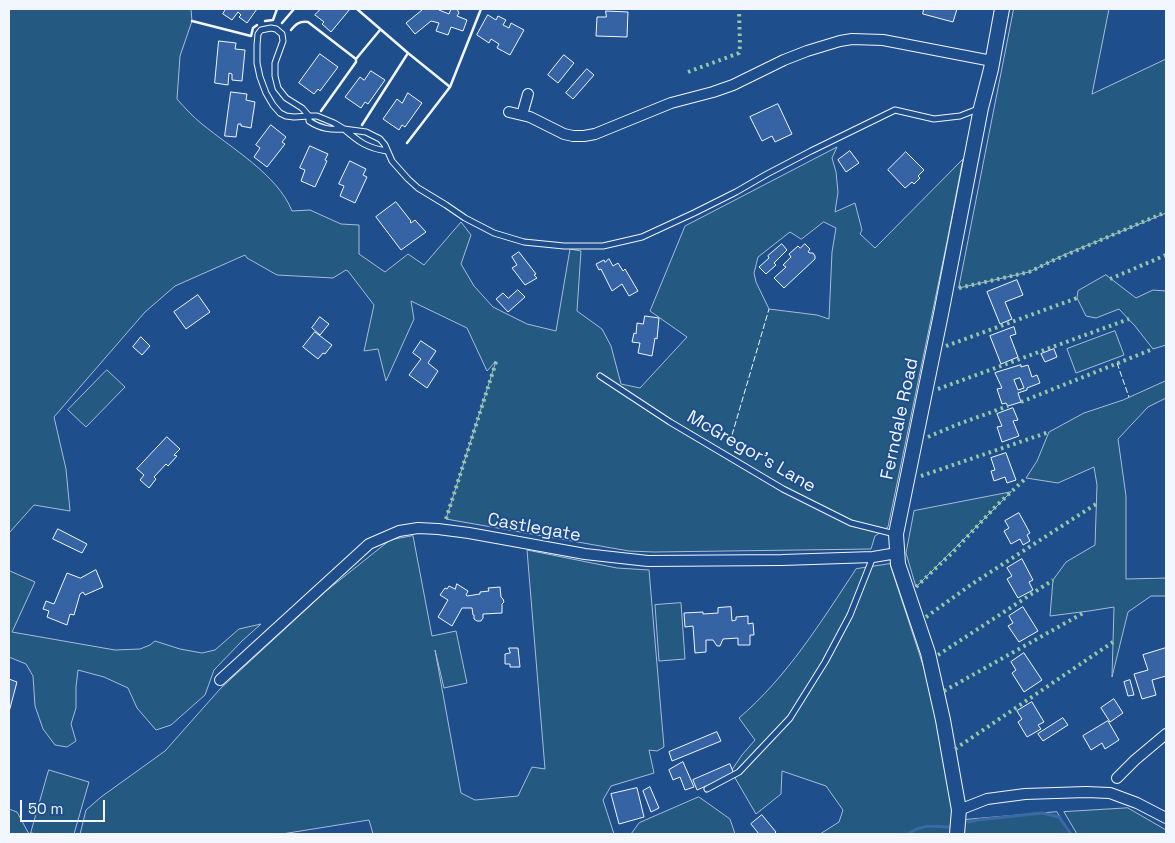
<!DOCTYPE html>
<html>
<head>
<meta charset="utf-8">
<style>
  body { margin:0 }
  #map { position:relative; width:1175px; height:843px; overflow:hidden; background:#1f4e8c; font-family:"Space Grotesk",sans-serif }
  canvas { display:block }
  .frame { position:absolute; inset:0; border:10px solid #f2f6ff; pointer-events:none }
  .scale { position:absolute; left:20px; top:800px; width:85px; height:22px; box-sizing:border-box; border:2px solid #f2f6ff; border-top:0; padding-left:6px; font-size:15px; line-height:18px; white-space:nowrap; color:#f2f6ff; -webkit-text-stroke:4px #1f4e8c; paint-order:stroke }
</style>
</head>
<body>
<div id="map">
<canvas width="1175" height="843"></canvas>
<div class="frame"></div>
<div class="scale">50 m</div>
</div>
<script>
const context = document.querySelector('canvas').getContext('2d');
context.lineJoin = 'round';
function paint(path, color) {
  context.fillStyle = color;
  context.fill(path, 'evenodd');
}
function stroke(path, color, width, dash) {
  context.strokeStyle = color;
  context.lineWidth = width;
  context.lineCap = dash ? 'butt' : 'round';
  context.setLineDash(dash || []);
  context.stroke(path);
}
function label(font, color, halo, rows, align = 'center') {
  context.font = font + ' "Space Grotesk",sans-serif';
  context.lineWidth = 4;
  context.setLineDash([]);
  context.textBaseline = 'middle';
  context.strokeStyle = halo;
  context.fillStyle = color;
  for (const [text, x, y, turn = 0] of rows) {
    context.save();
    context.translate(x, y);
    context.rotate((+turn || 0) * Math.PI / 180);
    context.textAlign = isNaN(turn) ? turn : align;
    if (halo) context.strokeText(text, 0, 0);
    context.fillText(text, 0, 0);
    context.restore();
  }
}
const green = new Path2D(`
  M9,9H191L192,21L180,56L177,99C185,108 193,117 202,124C231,148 278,175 292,211L310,210L341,224L359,225V254L385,272L408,254L424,265L461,222L471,235L461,264L474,286L493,307L527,324L556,331L570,249L581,251L577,311L602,329L611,346L621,384L640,388L687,337L650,311L685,226L837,147L832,158L836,172L838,192L835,212L855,203L862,230L860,234L875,248L963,159L947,242L888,527L875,536L871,549L654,552L629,551L446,519L496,361L487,371L467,328L411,301L414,319L386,381L378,349L364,351L374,305L348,271L346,270L333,278L277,275L247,258L245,255L175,286L145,312L54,417L66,469L70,511L34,505L9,533ZM824,222L836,228L832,252L829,319L817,315L769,309L756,282L754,273L758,257L790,232L801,239Z
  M1014,9H1109L1092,94L1166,59V213L1064,255L1029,272L959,288Z
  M1106,275L1136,298L1153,290L1166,291V345L1153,349L1135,326L1119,309L1096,318L1086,316L1077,298L1078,291Z
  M1115,331L1124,355L1076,373L1067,349Z
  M107,370L125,387L86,427L68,410Z
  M1166,381V398L1148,407L1118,439L1126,496V579L1166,578V596H1151L1128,612L1112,677L1114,607L1089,611L1050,616L1053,580L1066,562L1095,545L1097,485L1094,467L1058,483L1026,478L1037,461L1049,432L1084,413L1123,400Z
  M1011,492L916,587L906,553L914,511Z
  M413,536L432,636L456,631L467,683L444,688L435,650L461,793L475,800L518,796L532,767L545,769L527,550L617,568L649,570L664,747L657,751L649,750L654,773L611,786L603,800L614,834H373L369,820L282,834H80L86,810L101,797L165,751L220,689L326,591L390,540Z
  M890,564L935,702L953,805V834H820L839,822L843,810L826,786L782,771L781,794L756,814L731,771L742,755L755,740L739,718C787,677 821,622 856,569Z
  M10,571L35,582L12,632L115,650L140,649L150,645L155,641L180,649L202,653L215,650L239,629L261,624L242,641L214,670L205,695L171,725L156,730L137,708L128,688L104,677L78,670L76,687V708L71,724L76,741L67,747L55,745L43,729L35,706L33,676L26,664L9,657V573Z
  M681,603L685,659L659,661L655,605Z
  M49,770L89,782L74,834H37L31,833Z
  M699,797L730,819L735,834H631L639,823Z
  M1128,808L1166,830V834H1077L1064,812Z
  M9,809L17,812L29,834H9Z
  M1057,812L1070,834H963L964,820Z`);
paint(green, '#245a82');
stroke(green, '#a8bbd7', 1);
stroke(new Path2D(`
  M968,822L978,820L1042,813L1059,817L1071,834
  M908,834C922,824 933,826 950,827`), '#3b69a3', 3);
const building = new Path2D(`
  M226,9H257L247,23L239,17L241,15L238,12L232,20L223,14Z
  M321,9H350L331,32L322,24L324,22L315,15Z
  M422,9H440L439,10L449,14L451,9H457L459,13L457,16L467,20L463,31L451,27L448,35L436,31L439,23L431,21L415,34L406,23L422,10Z
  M924,9H957L953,22L923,14Z
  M606,11L628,12L627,37L596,36L597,17H606Z
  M488,15L496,20L498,16L506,20L503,25L509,28L511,23L524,30L510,55L497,48L499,44L491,39L489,43L477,35Z
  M219,41L236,43L235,49L245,50L242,81L232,80V74L229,73L228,85L215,83Z
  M320,54L338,67L320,91L318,89L314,94L299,83Z
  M564,55L574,63L558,83L548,75Z
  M587,69L594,75L573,99L566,93Z
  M371,71L385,80L368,104L365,102L361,108L345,97L360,77L364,80Z
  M231,92L247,94L246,100L255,102L251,128L241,126V124H238L236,137L225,136Z
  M408,93L422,103L405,127L402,125L399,130L383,119L397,99L402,103Z
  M778,104L792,134L775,142L772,136L762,141L750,117Z
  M271,125L286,137L282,142L285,144L267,167L254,157L260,148L256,145Z
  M310,146L328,154L325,160L327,161L315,187L301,181L305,170L300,168Z
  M850,151L859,163L846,172L838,160Z
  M906,152L924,170L918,176L920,178L914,184L912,182L905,188L888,170Z
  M350,161L366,169L363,175L367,177L355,203L340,196L344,186L339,184Z
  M396,202L411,221L410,222L411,223L415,220L426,232L401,250L376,217Z
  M782,244L787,250L774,263L776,265L766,274L759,267L769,258L768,256Z
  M805,244L810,249L808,252L810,253H813L815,256V259L784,288L774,278L786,267L783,265L791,257L789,254L798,246L800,248Z
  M519,252L536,274L534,275L537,278L525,285L512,268L517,265L512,257Z
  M609,259L613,266L618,263L623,271L625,269L638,291L629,296L622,284L612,291L601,269L599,270L596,264L604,260L605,262Z
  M1017,280L1023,295L1005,302L1012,319L1000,324L987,292Z
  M518,290L525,297L508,312L496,299L503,293L508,298Z
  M198,295L210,312L186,329L174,312Z
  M645,316L659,318L657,339L655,338L652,356L638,353L640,343L632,342L634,333L636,334L637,323L643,324Z
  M320,317L329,324L320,335L312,328Z
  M1014,327L1016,334L1010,336L1018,357L1001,364L990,336Z
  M315,332L332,345L325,354L323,353L318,359L303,347Z
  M141,337L150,346L142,355L133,347Z
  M421,341L436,351L428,363L438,371L427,388L409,375L421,359L413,353Z
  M1054,349L1057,357L1045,362L1041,354Z
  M1021,365V367L1028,365L1032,377L1037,375L1040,383L1027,388V390L1018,393L1021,402L1008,406L1006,403L1002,404L997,389L1002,388L995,373ZM1020,378L1024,388L1018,390L1014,380Z
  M1013,408L1018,420L1013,421L1019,436L1002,442L997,427L1002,426L997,414Z
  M167,437L180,449L174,455L177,456L168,466L166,464L154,477L156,479L149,488L140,480L144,475L137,469Z
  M1006,453L1016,480L1007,483L1005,477L994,481L991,471L995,470L991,458Z
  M1019,513L1030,533L1027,535L1030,541L1023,545L1020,539L1011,544L1004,531L1009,528L1005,521Z
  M58,529L87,544L82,553L53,539Z
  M1022,559L1033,580L1029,582L1033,590L1018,598L1007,579L1012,576L1007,568Z
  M96,570L103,587L85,595L83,592L80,594L74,615L70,614L67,625L47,617L49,611L43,609L46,601L54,604L67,573L80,578Z
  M457,584L468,591L466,595L467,596L480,594V592L489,591L488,588L500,587L501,597L503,599L504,602L502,604V613L483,614V618L481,621H477L474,619V615H473L472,608H462L452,626L438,617L448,600L440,595L445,588L447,589L449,586L455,589Z
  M731,607L732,621L736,620V617L748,616V624L753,623L754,635H750V645H738V638L723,639L720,646H717L713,640H706V652L695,653L693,626L685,627L684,613L703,612V614L718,613V608Z
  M1023,607L1038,631L1019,642L1008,626L1013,623L1009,616Z
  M509,648H518L520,667H510V664H505V654L510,653Z
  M1166,648V677V676L1152,680L1156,695L1142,699L1134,674L1148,670L1143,655Z
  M1024,653L1042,680L1024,692L1012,673L1016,670L1011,662Z
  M9,679L17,682L9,712Z
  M1130,680L1134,695L1128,696L1124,682Z
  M1114,699L1123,713L1110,722L1101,708Z
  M1032,702L1044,722L1038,725L1041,729L1027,737L1018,722L1022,719L1017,711Z
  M1063,718L1068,725L1043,741L1038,734Z
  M1108,721L1119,740L1105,749L1102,743L1091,750L1083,736Z
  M717,732L721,741L672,761L669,752Z
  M683,762L694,787L685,790L680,777L673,780L669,770Z
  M730,764L734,774L697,790L693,780Z
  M650,787L659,808L651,812L643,791Z
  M637,788L644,817L619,824L611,794Z
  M762,815L776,832L774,834H759L751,824Z`);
paint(building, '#3563a3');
stroke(building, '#f2f6ff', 1);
const lane = new Path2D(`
  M387,151C367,148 359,142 344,129C331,130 321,129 309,121V116L302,108L286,98L278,88L275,76V63L283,41L282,34L276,29L271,28L261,30L258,34L257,45V63L260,77L266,93L273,105L280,113L286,116L294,117L309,116H317L334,123L344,129L366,132L380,139L385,145L392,161L408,179L418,188L446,205L465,218L494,233L524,242L564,246H603L642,237L694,213L736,192L767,174L811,151L895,110L934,119L960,116L978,109
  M600,376L670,422L783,489L851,523L895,534
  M707,789L739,772L790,718L825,662L850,615L873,557`);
const street = new Path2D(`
  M509,112L530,117L564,134L573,136H584L595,134L671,103L713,92L733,85L784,60L807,51L840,41L852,39L883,40L992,61
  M522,115L528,94
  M220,680L369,544L399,531L418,528L438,529L469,533L585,554L648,561L782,560L873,557L897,553
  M1117,778L1135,760L1166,734
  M959,810L987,799L1025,794L1086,792L1110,793L1137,803L1166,818`);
const secondary = new Path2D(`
  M957,834L959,810L943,720L928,653L898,564L896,534L941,314L981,108L991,69L1002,9`);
stroke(lane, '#f2f6ff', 7);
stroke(street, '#f2f6ff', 12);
stroke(secondary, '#f2f6ff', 16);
stroke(lane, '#1f4e8c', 5);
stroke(street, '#1f4e8c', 10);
stroke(secondary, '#1f4e8c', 14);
stroke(new Path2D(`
  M688,72L739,53L740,46L739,9
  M1110,279L1166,255
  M959,288L1029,272L1052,261L1166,212
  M946,346L1077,298
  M938,389L1129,319
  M1021,402L1153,349
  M928,437L956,425L1008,406
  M921,476L1049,432
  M446,519L497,359
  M916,587L954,551L997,505L1026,478
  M926,617L972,584L1096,504
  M938,655L1053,580
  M944,691L1085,612
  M955,749L1113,642`), '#97c8a6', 4, [2.5, 4]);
stroke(new Path2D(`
  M1117,363L1129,397
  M732,435L769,309`), '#f2f6ff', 1, [6, 2.5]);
stroke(new Path2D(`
  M357,9L408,53L450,87L407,143
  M192,21L251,36L253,28L257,25
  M265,21L273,20L277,9
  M282,23L294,9
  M291,30C296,24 299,21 308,22L356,59L380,30
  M450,87L481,9
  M321,111L356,62V59
  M362,125L408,53`), '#f2f6ff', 2.5);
label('18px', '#f2f6ff', '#1f4e8c', [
  ["Ferndale Road",900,419,-78],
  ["McGregor's Lane",751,452,30],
  ["Castlegate",534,528,10]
]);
</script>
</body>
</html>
